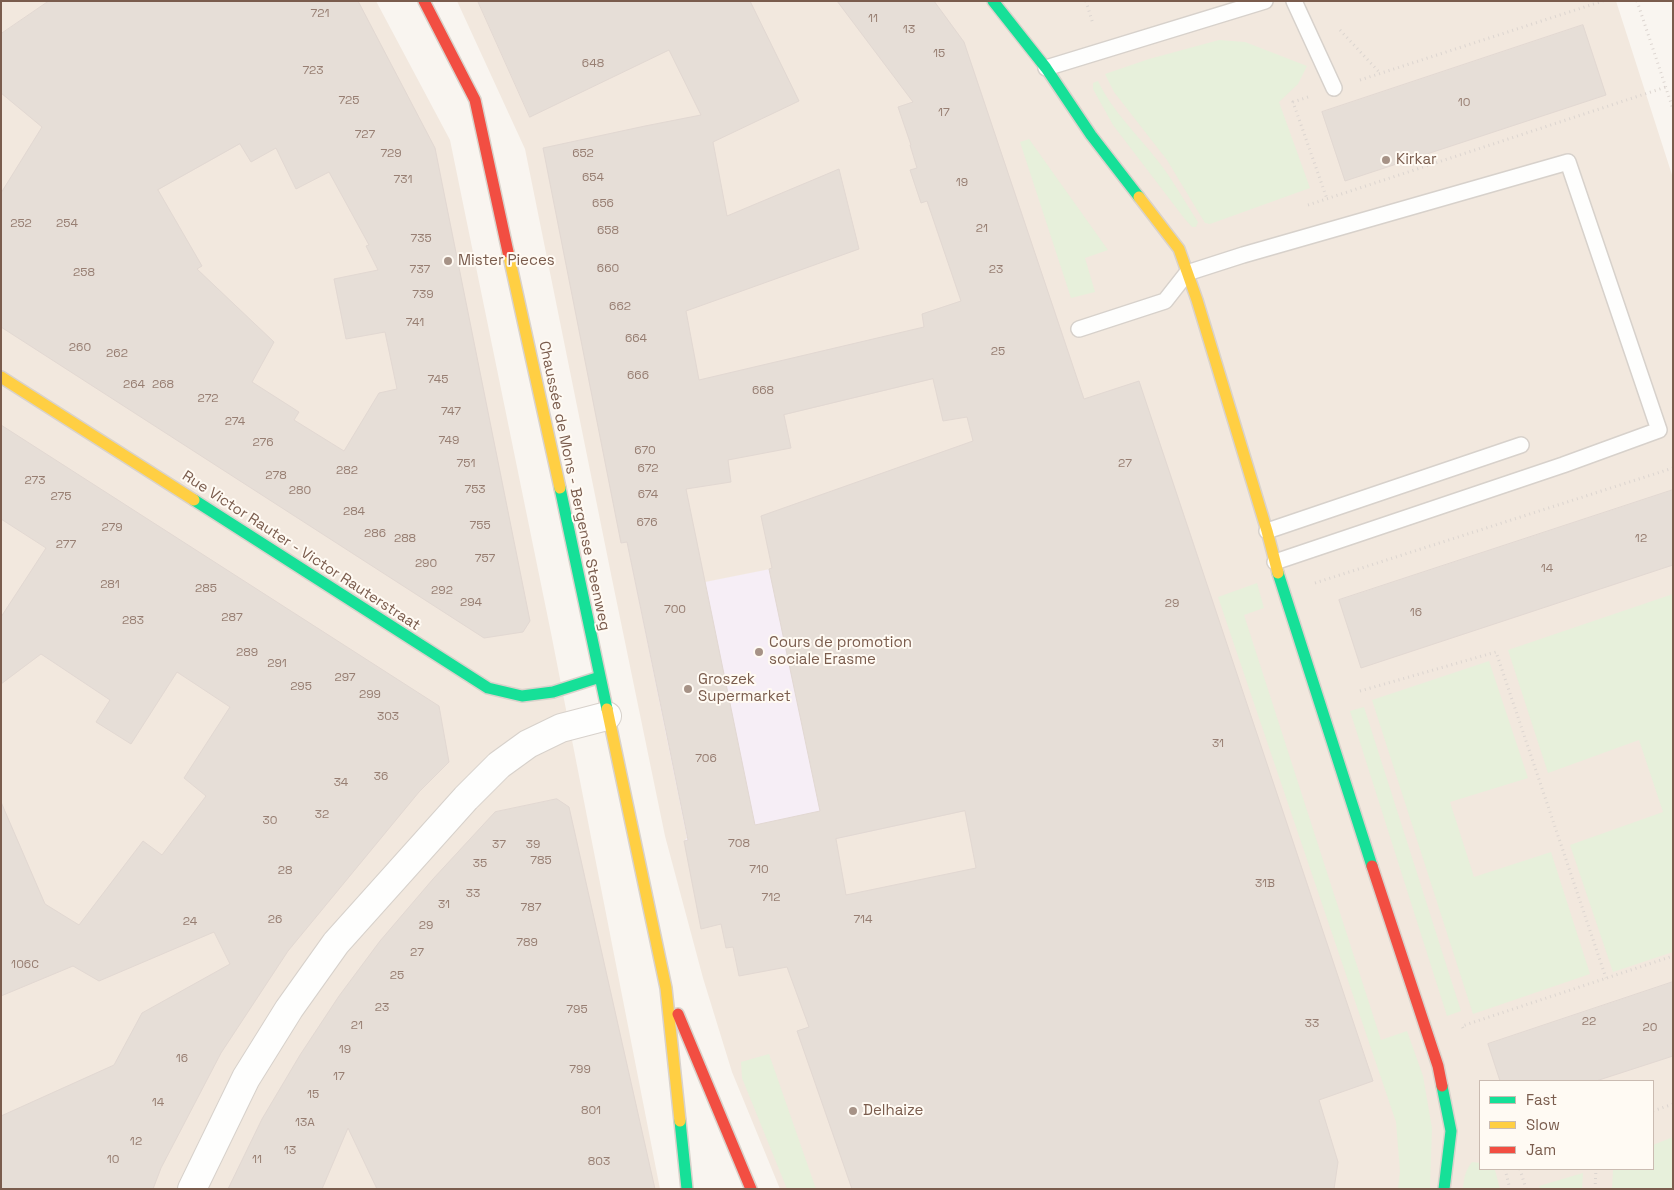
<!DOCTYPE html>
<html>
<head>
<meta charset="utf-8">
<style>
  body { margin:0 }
  #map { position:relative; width:1674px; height:1190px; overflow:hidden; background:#f9f5f0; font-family:"Space Grotesk",sans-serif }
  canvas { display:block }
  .frame { position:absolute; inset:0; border:2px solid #7a5c4d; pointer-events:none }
  .legend { position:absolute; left:1479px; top:1080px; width:175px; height:90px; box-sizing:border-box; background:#fffaf3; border:1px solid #cabbb1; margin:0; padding:6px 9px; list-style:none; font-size:15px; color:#7a5c4d }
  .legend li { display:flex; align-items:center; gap:10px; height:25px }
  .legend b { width:25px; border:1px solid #cabbb1 }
</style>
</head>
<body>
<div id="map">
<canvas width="1674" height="1190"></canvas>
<div class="frame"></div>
<ul class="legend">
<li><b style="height:6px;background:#16e098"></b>Fast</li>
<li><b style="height:6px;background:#ffcf43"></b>Slow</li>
<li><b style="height:6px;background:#f24e42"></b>Jam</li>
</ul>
</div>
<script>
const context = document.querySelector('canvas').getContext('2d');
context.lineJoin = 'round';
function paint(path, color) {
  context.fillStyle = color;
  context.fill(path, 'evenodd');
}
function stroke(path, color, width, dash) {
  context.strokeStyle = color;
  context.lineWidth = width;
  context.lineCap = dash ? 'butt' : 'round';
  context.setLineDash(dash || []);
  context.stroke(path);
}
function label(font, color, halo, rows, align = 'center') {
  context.font = font + ' "Space Grotesk",sans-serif';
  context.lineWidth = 4;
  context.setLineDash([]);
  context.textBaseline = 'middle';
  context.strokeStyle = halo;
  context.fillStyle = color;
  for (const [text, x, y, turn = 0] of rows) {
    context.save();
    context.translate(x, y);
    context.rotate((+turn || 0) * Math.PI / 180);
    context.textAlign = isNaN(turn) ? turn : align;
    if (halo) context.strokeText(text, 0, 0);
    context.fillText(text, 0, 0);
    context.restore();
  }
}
paint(new Path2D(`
  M1,1H376L450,140L551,633L660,1189H1Z
  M457,1H1616L1673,178V1189H780L732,1072L703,978L665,836L612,579L525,149ZM1480,1081H1653V1169H1480Z`), '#f2e8de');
paint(new Path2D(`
  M679,532L705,582L865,550L918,821L827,841H684L687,838L627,542L621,543V542Z`), '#f6eef6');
paint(new Path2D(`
  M1219,40L1245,42L1307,66L1298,84L1279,102L1310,188L1210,224L1205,223L1167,160L1114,92L1105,74L1149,59Z
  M1098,81C1112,111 1138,135 1158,161C1173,180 1185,202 1198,222L1196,227H1192L1184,218L1113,125L1093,89V83Z
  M1029,139L1108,250L1085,258L1095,292L1071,298L1020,142Z
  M1257,583L1264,608L1244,615L1381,1040L1407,1031L1423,1076L1432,1128L1430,1189H1398L1400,1171L1396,1122L1218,597Z
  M1673,594V952L1613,972L1570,845L1663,812L1639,740L1548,773L1508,650Z
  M1489,661L1528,778L1450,802L1474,877L1551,852L1590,974L1473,1014L1372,700Z
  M1364,707L1461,1011L1447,1016L1350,711Z
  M769,1054L816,1189H787L742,1078L741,1062Z
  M1673,1137V1189H1612L1613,1169H1653V1145Z
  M1472,1162L1480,1163V1169H1492L1495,1170L1500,1189H1463C1464,1178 1465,1171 1472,1162Z
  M1583,1173L1582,1189H1540L1539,1186Z`), '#e7f0db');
const building = new Path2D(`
  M49,1H358L435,148L530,621L523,632L484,638L1,327V193L42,127L1,93V34ZM240,144L251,162L276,148L296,189L329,172L369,245L366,246L378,270L334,279L346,339L385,332L397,389L379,393L344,451L294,420L299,412L252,382L274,342L197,269L202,266L158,190Z
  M478,1H750L799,101L713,142L727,216L839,169L859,249L686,311L699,380L924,327L922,314L961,301L927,201L921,203L910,170L917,168L910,145H911L898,107L913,102L837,1H934L964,42L1084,399L1139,381L1373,1081L1319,1100L1338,1162L1334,1189H852L797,1031L809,1027L787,967L739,976L733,947L726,948L721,924L701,929L684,841L688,840L666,731L627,542L621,543L543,148L645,126L701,115L669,50L530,117ZM933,379L943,421L967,417L973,441L761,516L772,568L769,569L820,811L755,825L686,489L731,482L728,460L791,448L784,415ZM965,811L976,868L846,895L836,839Z
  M1583,25L1606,95L1345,181L1322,112Z
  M1,425L439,706L449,762L419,792L288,951L221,1053L161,1168L153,1189H1V1116L114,1065L142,1013L230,964L214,932L99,981L73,966L1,996V802L45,904L79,925L143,841L162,855L206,796L184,778L230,707L177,672L131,744L96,722L110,700L41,654L1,684V617L46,548L1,519Z
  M1673,490V565L1361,668L1339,600Z
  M557,799L569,807L655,1189H377L348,1128L322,1189H228L262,1119L300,1055L339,996L380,941L433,879L495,812Z
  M1673,982V1056L1596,1081H1500L1488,1044Z`);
paint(building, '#e6ded7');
stroke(building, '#e2d8d2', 1);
const lane = new Path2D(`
  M1294,1L1334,88
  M1046,68L1265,1
  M1079,329L1165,301L1187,273L1243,255L1568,162L1659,430L1563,465L1275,562
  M1267,531L1521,445`);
const street = new Path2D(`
  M192,1189L246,1078L289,1009L336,943L466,798L499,765L528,744L561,728L607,716`);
const fast = new Path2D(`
  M993,1L1046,68L1091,135L1139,197
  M560,488L607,709
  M194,500L488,688L522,696L553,692L600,677
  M1278,573L1372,866
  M1442,1086L1451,1131L1444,1189
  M680,1121L687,1189`);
const slow = new Path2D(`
  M1139,197L1179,249L1197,300L1267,531L1278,573
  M508,252L560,488
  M1,377L194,500
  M607,709L666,988L680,1121`);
const jam = new Path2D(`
  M424,1L475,100L508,252
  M1372,866L1438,1066L1442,1086
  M678,1014L751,1189`);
stroke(lane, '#d7d1cb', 18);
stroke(street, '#d7d1cb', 30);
stroke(fast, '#d9d2cb', 14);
stroke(slow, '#d9d2cb', 14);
stroke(jam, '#d9d2cb', 14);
stroke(new Path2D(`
  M1086,1L1093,24
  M1637,1L1673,109
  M1340,30L1380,73
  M1360,80L1603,1
  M1308,97L1293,102L1327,199
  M1308,205L1666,87
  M1315,583L1673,468
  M1360,691L1496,652L1606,978
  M1463,1028L1462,1026L1673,956
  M1653,1111L1673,1104
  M1505,1169L1510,1189
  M1520,1169L1526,1189
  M1595,1189L1596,1169`), '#dcd5d0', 3, [1, 4]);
stroke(lane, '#fefefd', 15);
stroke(street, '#fefefd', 28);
stroke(fast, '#16e098', 11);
stroke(slow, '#ffcf43', 11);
stroke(jam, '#f24e42', 11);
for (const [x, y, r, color] of [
  [1386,160,5,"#a69286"],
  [448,261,5,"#a69286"],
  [759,652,5,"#a69286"],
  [688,689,5,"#a69286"],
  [853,1111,5,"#a69286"]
]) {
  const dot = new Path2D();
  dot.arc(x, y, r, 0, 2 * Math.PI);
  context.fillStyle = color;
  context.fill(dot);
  stroke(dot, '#fffaf3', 2);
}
label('12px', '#977e72', null, [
  ["721",320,14],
  ["11",873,19],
  ["13",909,30],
  ["15",939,54],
  ["648",593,64],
  ["723",313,71],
  ["725",349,101],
  ["10",1464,103],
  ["17",944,113],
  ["727",365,135],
  ["729",391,154],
  ["652",583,154],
  ["654",593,178],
  ["731",403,180],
  ["19",962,183],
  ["656",603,204],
  ["252",21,224],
  ["254",67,224],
  ["21",982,229],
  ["658",608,231],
  ["735",421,239],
  ["660",608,269],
  ["737",420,270],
  ["23",996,270],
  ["258",84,273],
  ["739",423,295],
  ["662",620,307],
  ["741",415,323],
  ["664",636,339],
  ["260",80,348],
  ["25",998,352],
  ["262",117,354],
  ["666",638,376],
  ["745",438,380],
  ["264",134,385],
  ["268",163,385],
  ["668",763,391],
  ["272",208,399],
  ["747",451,412],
  ["274",235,422],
  ["749",449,441],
  ["276",263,443],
  ["670",645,451],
  ["751",466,464],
  ["27",1125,464],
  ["672",648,469],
  ["282",347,471],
  ["278",276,476],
  ["273",35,481],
  ["753",475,490],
  ["280",300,491],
  ["674",648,495],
  ["275",61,497],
  ["284",354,512],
  ["676",647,523],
  ["755",480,526],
  ["279",112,528],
  ["286",375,534],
  ["288",405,539],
  ["12",1641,539],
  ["277",66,545],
  ["757",485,559],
  ["290",426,564],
  ["14",1547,569],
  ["281",110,585],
  ["285",206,589],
  ["292",442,591],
  ["294",471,603],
  ["29",1172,604],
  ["700",675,610],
  ["16",1416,613],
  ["287",232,618],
  ["283",133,621],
  ["289",247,653],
  ["291",277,664],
  ["297",345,678],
  ["295",301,687],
  ["299",370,695],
  ["303",388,717],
  ["31",1218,744],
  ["706",706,759],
  ["36",381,777],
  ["34",341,783],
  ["32",322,815],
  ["30",270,821],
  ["708",739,844],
  ["37",499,845],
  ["39",533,845],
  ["785",541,861],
  ["35",480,864],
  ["710",759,870],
  ["28",285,871],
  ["31B",1265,884],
  ["33",473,894],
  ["712",771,898],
  ["31",444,905],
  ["787",531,908],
  ["26",275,920],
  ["714",863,920],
  ["24",190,922],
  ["29",426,926],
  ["789",527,943],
  ["27",417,953],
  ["106C",25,965],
  ["25",397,976],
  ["23",382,1008],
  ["795",577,1010],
  ["22",1589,1022],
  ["33",1312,1024],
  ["21",357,1026],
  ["20",1650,1028],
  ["19",345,1050],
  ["16",182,1059],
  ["799",580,1070],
  ["17",339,1077],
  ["15",313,1095],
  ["14",158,1103],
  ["801",591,1111],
  ["13A",305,1123],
  ["12",136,1142],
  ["13",290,1151],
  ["10",113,1160],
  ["11",257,1160],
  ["803",599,1162]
]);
label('15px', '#7a5c4d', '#fffaf3', [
  ["Kirkar",1396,160],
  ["Mister Pieces",458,261],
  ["Cours de promotion",769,643],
  ["sociale Erasme",769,660],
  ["Groszek",698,680],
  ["Supermarket",698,697],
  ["Delhaize",863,1111]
], 'left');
label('15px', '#7a5c4d', '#fffaf3', [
  ["Chaussée de Mons - Bergense Steenweg",574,486,78],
  ["Rue Victor Rauter - Victor Rauterstraat",301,551,33]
]);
</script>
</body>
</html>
